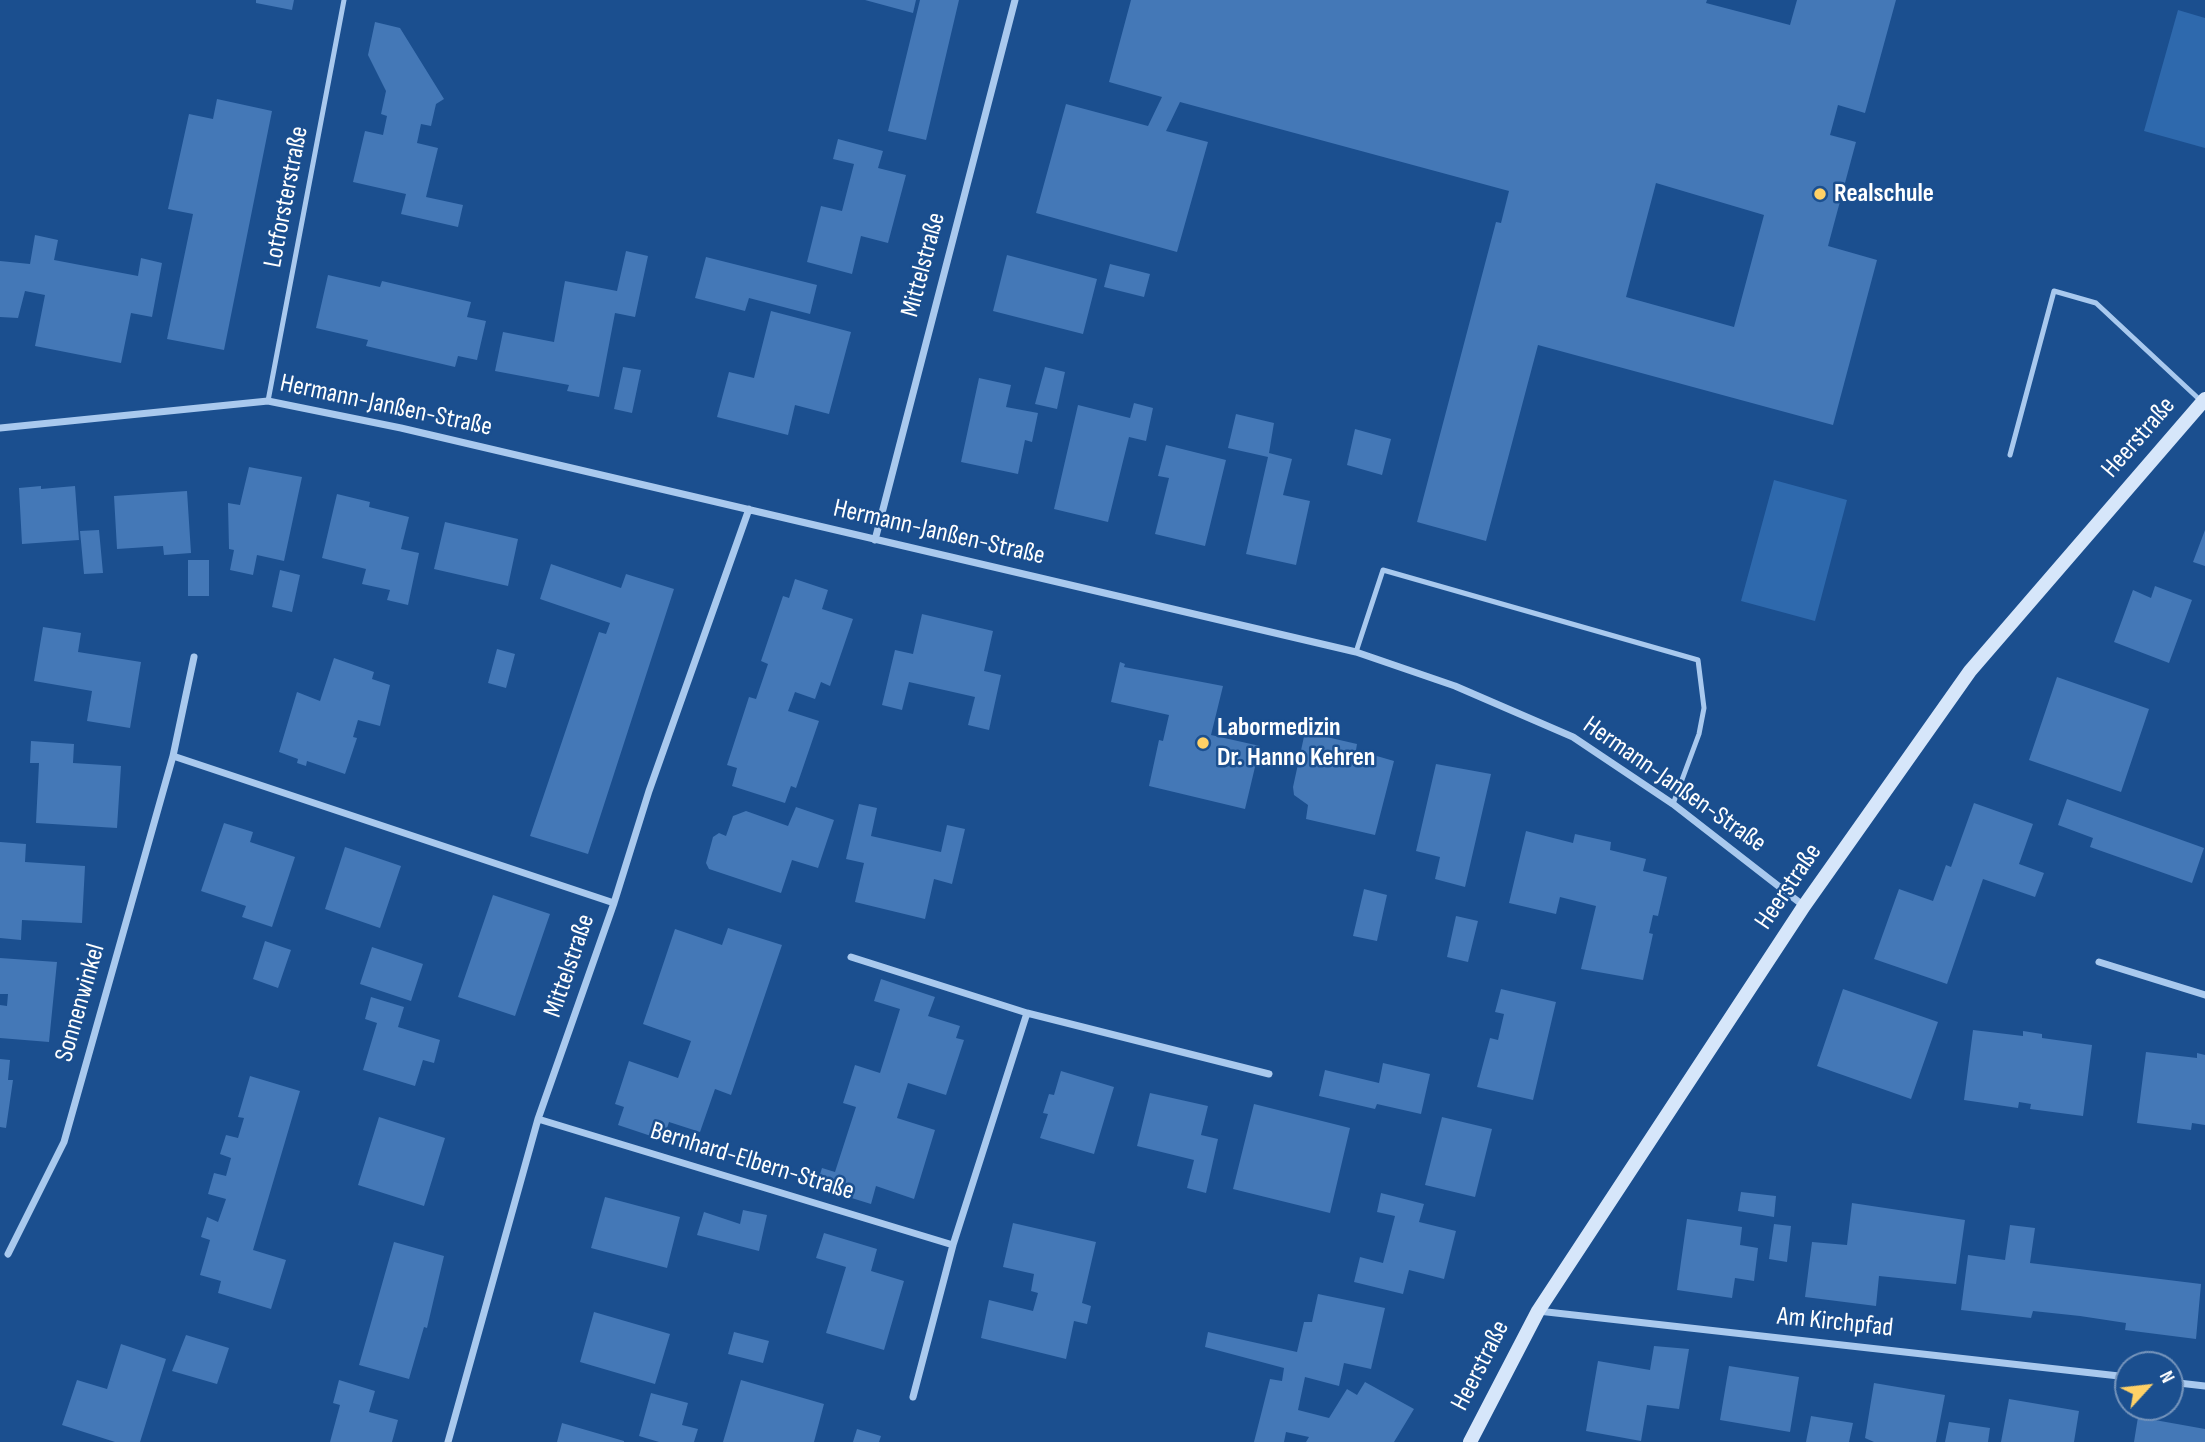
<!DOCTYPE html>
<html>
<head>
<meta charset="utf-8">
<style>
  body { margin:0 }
  #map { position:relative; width:2205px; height:1442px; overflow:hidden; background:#1b4f8f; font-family:"Sofia Sans Condensed",sans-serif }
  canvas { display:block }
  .north { position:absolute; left:2114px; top:1351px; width:70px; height:70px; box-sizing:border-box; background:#1b4f8f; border:2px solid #7695bc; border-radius:50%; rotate:63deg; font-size:19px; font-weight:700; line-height:28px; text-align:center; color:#fff }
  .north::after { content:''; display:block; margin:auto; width:24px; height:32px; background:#ffd166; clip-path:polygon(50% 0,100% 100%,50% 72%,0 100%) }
</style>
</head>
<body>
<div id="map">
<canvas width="2205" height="1442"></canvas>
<div class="north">N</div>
</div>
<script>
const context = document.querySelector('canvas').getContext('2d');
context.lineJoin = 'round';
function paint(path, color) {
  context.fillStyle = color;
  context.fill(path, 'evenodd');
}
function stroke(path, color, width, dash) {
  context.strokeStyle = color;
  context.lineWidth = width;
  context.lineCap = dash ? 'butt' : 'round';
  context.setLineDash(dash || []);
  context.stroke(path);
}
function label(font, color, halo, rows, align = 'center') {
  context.font = font + ' "Sofia Sans Condensed",sans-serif';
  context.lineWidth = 5;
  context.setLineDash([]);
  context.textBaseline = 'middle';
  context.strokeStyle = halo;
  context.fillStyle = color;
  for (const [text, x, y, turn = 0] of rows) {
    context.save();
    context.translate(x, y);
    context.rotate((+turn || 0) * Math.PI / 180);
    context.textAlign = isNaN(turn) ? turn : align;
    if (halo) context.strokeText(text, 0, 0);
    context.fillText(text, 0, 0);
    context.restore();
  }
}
paint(new Path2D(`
  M2178,10L2205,18V148L2144,131Z
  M1774,480L1847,500L1815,621L1741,601Z`), '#2e69ad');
paint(new Path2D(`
  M256,0H294L292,10L256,3Z
  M865,0H916L913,13Z
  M920,0H959L926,140L888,131Z
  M1131,0H1707L1706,3L1790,25L1797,0H1896L1865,113L1838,105L1830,135L1856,142L1828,246L1877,260L1833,425L1538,345L1486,541L1417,522L1496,222L1501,223L1509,191L1180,102L1166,131L1208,142L1177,252L1036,213L1066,104L1148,126L1162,97L1109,82ZM1656,183L1764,215L1734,327L1626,297Z
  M375,22L400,28L444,99L436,104L431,126L421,124L417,143L438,148L426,197L463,205L458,227L401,214L406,194L353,182L365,131L383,135L387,116L381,114L386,91L368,55Z
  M217,99L272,111L224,350L167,339L193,214L168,209L189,114L213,119Z
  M838,139L883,151L878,168L906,175L888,243L861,236L852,274L807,262L821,206L842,211L854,164L833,159Z
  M35,235L58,240L54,260L138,276L141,258L162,263L152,317L131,313L121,363L35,346L45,295L25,291L18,318L0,317V261L30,264Z
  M626,251L648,256L635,317L615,313L599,397L567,391L569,385L495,371L503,332L554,342L565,281L617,291Z
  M1007,255L1097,279L1083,334L993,311Z
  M706,257L817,285L810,314L749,298L745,311L695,298Z
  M1110,264L1150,274L1144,297L1104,287Z
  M328,275L380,287L382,281L471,302L467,317L486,321L477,360L458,356L455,367L366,346L368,340L316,328Z
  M771,311L851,332L829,414L795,405L788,435L717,417L729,372L754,378Z
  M623,367L641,370L632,413L614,409Z
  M1045,367L1065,372L1057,409L1035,404Z
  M979,378L1011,385L1006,407L1038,413L1032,442L1025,440L1018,474L961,462Z
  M1134,403L1153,408L1146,441L1129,437L1108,522L1054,509L1078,405L1130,418Z
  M1236,414L1274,423L1269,453L1292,459L1283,495L1310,501L1296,565L1246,554L1268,457L1228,448Z
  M1355,429L1391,439L1382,475L1347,465Z
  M1166,445L1226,460L1205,546L1155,534L1169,478L1158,476Z
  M249,467L302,477L284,561L257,555L253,575L230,570L234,550L229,549L228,503L240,505Z
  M41,486V489L75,486L79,540L22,544L19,488Z
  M187,491L191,553L164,555L163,546L117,549L114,496Z
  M337,494L370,502L369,507L409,517L401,549L419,553L408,605L387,600L390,590L362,584L366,569L322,558Z
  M445,522L518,539L508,586L434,569Z
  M99,530L103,573L84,574L80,531Z
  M2205,530V566L2193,562Z
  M188,560H209V596H188Z
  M551,564L621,588L626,574L674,589L588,854L530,836L599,632L606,634L610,623L540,599Z
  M280,570L300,575L292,612L272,607Z
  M795,579L828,590L822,609L853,619L830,686L821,682L815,699L795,692L788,711L819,721L796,788L791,786L785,803L732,786L737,768L727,765L749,697L756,699L768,664L761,661L783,596L789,598Z
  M2155,586L2192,600L2169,663L2114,642L2133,590L2151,598Z
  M922,614L993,631L984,671L1001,675L989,730L968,725L975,697L909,682L902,710L882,705L895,650L913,654Z
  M43,627L81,633L78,652L141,662L130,728L87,721L92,691L34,681Z
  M497,649L515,654L506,688L488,683Z
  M334,658L374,672L372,679L390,685L380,726L358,720L353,737L357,738L345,774L307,761L306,766L297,763L298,759L279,752L297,692L320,701Z
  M1120,662L1125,664L1124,667L1223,686L1211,735L1260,746L1245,809L1149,786L1159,740L1163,741L1169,715L1111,702Z
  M2057,677L2149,709L2121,792L2029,760Z
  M1305,732L1357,744L1356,750L1394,761L1375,835L1306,819L1308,805L1294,795L1293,787Z
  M31,741L74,744L73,763L121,766L117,828L36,823L39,763H30Z
  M1436,764L1491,774L1465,887L1435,879L1440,857L1416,851Z
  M2067,799L2204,848L2192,883L2090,847L2093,838L2058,825Z
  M1974,803L2033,824L2019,864L2044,873L2035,897L1983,879L1947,984L1874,959L1899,889L1933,901L1946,865L1951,867Z
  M859,804L877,808L871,836L941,852L947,825L965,829L952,884L934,879L925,919L855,902L864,863L846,859Z
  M796,807L834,820L818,868L792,860L781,893L709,869L706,863L713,837L719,833L726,836L733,816L746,811L788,826Z
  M224,823L253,832L250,842L295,857L272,927L242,917L246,906L201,891Z
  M1526,831L1573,843L1575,834L1611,842L1610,850L1646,859L1643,871L1667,877L1658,916L1653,915L1649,933L1653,934L1643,980L1581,969L1596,906L1560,897L1556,914L1509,903Z
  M0,842L26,844L25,862L85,866L82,923L22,920L21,940L0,938Z
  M345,847L401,866L380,928L325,909Z
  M1364,889L1387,895L1377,941L1353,936Z
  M493,895L550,914L515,1016L458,997Z
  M1456,916L1478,921L1468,962L1447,957Z
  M728,928L782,945L731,1095L715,1089L700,1132L669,1122L663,1140L618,1125L624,1107L615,1104L629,1061L678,1078L691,1041L643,1024L675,929L722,945Z
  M265,941L291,950L278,988L253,979Z
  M372,947L423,964L411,1001L360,984Z
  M0,958L57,962L49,1042L0,1038V1005L7,1006L8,994H0Z
  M881,979L935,997L928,1016L960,1026L956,1038L964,1040L946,1095L908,1083L897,1118L935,1130L914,1199L876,1186L871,1204L816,1187L822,1168L835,1172L856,1107L843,1103L855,1065L880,1073L900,1009L874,1001Z
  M1501,989L1556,1002L1533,1100L1477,1087L1490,1038L1498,1040L1504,1014L1495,1012Z
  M1843,989L1938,1022L1911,1099L1817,1066Z
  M371,997L404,1007L398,1027L440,1040L434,1063L423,1060L415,1086L363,1070L377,1023L365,1019Z
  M1973,1030L2023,1036V1031L2042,1034V1038L2092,1045L2083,1116L2030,1109L2031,1104L2019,1102L2018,1108L1964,1100Z
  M2146,1052L2197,1058V1053L2205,1055V1125L2192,1123L2191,1130L2137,1123Z
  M0,1059L10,1060L8,1080H13L6,1128L0,1127Z
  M1383,1063L1430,1074L1421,1114L1377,1104L1375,1109L1319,1096L1325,1070L1379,1083Z
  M1061,1071L1114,1087L1094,1154L1040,1138L1048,1114L1043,1113L1049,1094L1054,1095Z
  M250,1076L300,1091L253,1250L286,1260L271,1309L218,1293L221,1281L200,1275L210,1240L201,1237L207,1217L218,1222L226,1199L208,1194L214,1173L226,1176L231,1158L220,1154L226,1135L238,1138L244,1118L238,1117Z
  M1150,1093L1208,1106L1201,1135L1218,1139L1206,1193L1187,1188L1194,1160L1137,1146Z
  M1254,1104L1350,1128L1330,1213L1233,1189Z
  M379,1117L445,1138L424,1206L358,1185Z
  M1442,1117L1492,1129L1475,1197L1425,1185Z
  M1741,1192L1776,1196L1774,1217L1738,1211Z
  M1381,1193L1424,1204L1419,1222L1456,1231L1444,1279L1409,1270L1403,1294L1354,1282L1360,1257L1383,1263L1395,1216L1377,1212Z
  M605,1197L680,1217L667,1268L591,1248Z
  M1852,1203L1965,1220L1956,1284L1879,1276L1876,1306L1805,1297L1812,1242L1847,1245Z
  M743,1210L767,1215L759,1251L697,1235L704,1212L740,1224Z
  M1687,1219L1742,1227L1740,1245L1758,1248L1754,1281L1735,1278L1732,1298L1677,1290Z
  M1013,1223L1096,1242L1082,1303L1091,1306L1087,1324L1074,1321L1066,1359L981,1338L989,1300L1033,1311L1038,1293L1031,1291L1034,1274L1003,1267Z
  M1774,1224L1791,1226L1787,1262L1769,1259Z
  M2010,1225L2035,1228L2030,1263L2201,1284L2196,1339L2125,1330L2126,1323L2080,1316L2033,1311L2031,1318L1961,1310L1968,1255L2005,1260Z
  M824,1233L877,1249L871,1271L904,1281L884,1350L826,1333L846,1267L816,1258Z
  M394,1242L444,1256L427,1328L424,1327L409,1379L359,1365Z
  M1318,1294L1385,1308L1371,1369L1344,1363L1339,1386L1305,1377L1298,1410L1329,1418L1347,1389L1357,1395L1365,1382L1414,1409L1394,1442H1306L1309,1437L1286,1432L1284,1442H1254L1270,1379L1282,1381L1284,1368L1205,1347L1208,1332L1297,1352L1304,1322H1312Z
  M594,1312L670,1334L655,1384L580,1362Z
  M734,1332L769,1341L763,1363L728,1354Z
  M186,1335L229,1348L217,1384L172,1371Z
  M121,1344L166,1359L140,1442H115L62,1425L77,1380L107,1389Z
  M1654,1346L1689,1349L1679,1409L1647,1405L1641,1441L1586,1431L1598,1361L1650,1370Z
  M1729,1366L1799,1377L1790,1432L1720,1420Z
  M339,1380L375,1391L369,1412L398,1420L392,1442H330L340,1405L333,1403Z
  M741,1380L824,1404L814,1442H723Z
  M1874,1383L1945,1395L1936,1442H1874L1865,1438Z
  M651,1393L688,1403L682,1425L698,1429L694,1442H659L639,1436Z
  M2009,1399L2079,1411L2074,1442H2001Z
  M1811,1416L1853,1423L1849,1442H1806Z
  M2138,1417L2205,1429V1442H2134Z
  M1949,1422L1990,1428L1988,1442H1945Z
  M562,1423L624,1441V1442H557Z
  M857,1429L881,1436L879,1442H853Z`), '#4478b7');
stroke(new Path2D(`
  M268,401L344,0
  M2010,455L2054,291L2096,303L2200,400
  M1356,652L1383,570L1698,660L1704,708L1699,734L1673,804`), '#a9c9ee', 5);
stroke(new Path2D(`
  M0,428L268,401L401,428L1356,652L1455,686L1573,737L1673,804L1804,906
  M875,540L1015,0
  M173,756L614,903
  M851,957L1027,1013L1269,1074
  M2099,962L2205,995
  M538,1119L953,1245
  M8,1254L64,1142L173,756L194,657
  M1538,1311L2128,1377
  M2170,1382L2205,1386
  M913,1397L953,1245L1027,1013
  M448,1442L538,1119L614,903L649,791L749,509`), '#a9c9ee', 7);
stroke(new Path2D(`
  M1470,1442L1538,1311L1804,906L1970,671L2205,399`), '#d6e6fa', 14);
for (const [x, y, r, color] of [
  [1820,194,7,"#ffd166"],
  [1203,743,7,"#ffd166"]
]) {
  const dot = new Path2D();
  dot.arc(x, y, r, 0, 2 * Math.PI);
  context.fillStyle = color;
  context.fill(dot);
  stroke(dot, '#1b4f8f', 2.5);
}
label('bold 26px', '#fff', '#1b4f8f', [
  ["Realschule",1834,194],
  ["Labormedizin",1217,728],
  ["Dr. Hanno Kehren",1217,758]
], 'left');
label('26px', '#fff', '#1b4f8f', [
  ["Lotforsterstraße",287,197,-79],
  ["Mittelstraße",924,265,-75],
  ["Hermann-Janßen-Straße",386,406,12],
  ["Heerstraße",2139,438,-49],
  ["Hermann-Janßen-Straße",939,533,13],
  ["Hermann-Janßen-Straße",1674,785,35],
  ["Heerstraße",1789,887,-56],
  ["Mittelstraße",570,966,-71],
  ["Sonnenwinkel",81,1003,-74],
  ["Bernhard-Elbern-Straße",752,1162,17],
  ["Am Kirchpfad",1835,1323,6],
  ["Heerstraße",1481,1366,-63]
]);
</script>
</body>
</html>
